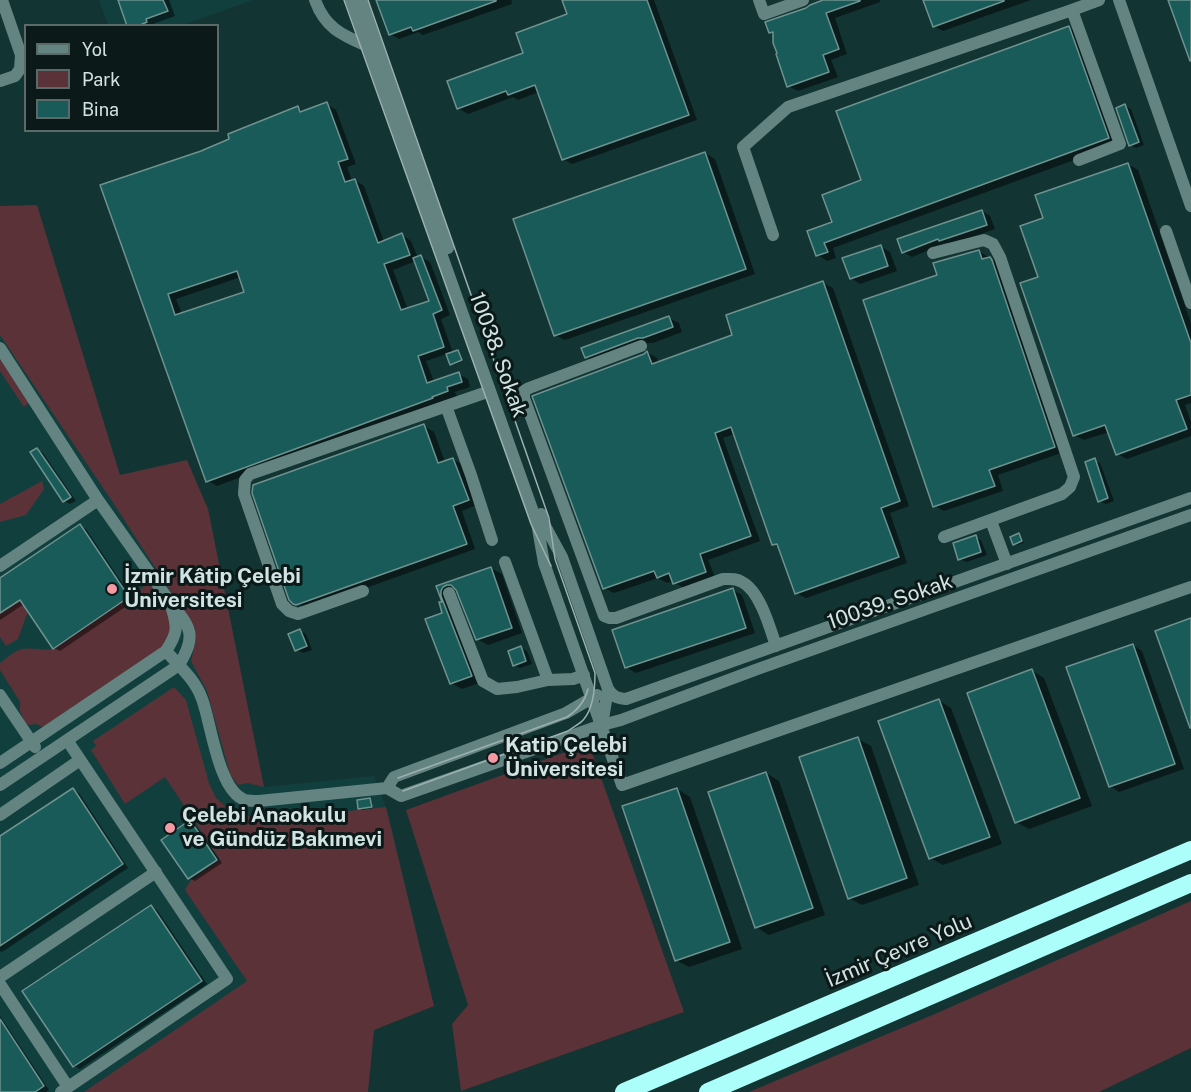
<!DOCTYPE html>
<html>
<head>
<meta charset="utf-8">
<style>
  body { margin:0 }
  #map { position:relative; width:1191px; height:1092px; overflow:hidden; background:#123432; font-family:"Public Sans",sans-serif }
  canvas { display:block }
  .legend { position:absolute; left:24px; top:24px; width:195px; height:108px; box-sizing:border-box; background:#0b1918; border:2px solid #5a6a69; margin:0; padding:8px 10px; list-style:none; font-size:18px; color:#d1e3e2 }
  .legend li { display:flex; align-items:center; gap:12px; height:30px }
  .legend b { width:30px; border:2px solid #5a6a69 }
</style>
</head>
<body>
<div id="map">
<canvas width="1191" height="1092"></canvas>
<ul class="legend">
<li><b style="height:8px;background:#648482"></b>Yol</li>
<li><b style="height:16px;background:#5a3237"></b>Park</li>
<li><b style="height:16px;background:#185b58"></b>Bina</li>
</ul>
</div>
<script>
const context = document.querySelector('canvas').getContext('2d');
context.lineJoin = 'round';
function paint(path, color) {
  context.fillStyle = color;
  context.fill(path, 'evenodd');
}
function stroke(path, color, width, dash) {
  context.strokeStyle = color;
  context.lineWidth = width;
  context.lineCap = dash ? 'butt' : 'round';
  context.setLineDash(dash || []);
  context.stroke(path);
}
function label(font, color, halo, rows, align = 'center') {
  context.font = font + ' "Public Sans",sans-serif';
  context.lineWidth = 6;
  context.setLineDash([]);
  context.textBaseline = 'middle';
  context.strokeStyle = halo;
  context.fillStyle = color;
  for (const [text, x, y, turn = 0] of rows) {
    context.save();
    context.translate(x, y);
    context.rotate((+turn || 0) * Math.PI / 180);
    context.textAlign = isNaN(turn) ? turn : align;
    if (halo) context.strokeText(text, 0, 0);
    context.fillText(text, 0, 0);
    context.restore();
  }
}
paint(new Path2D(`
  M99,0H253L180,26L108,25Z
  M37,205L120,475L187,460L208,509L264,787L374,776L388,813L434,1006L374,1030L368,1092H0V206Z`), '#113f3d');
paint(new Path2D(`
  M37,205L120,475L187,460L208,509L264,787L247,783L238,785L230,774L207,691L191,661L196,639L191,623L112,501L0,335V206Z
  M0,359L30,402L24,407L0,371Z
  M42,481L44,489L26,515L0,522V504Z
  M149,583L168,610L173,626L163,646L43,727L36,724L29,725L24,721L20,711V702L0,670V663C7,658 14,651 22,649C33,647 43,651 53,649Z
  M20,600L28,611L18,639L6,646L0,637V613Z
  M174,687L186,700L209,783L216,798L226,807L187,810L165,777L125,804L91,750L96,746L93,741Z
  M582,746L592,752L684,1012L461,1091L452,1024L468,1005L406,810Z
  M386,807L434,1006L374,1030L368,1092H84L247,981L185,890L190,881L220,860L191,816L239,813L251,817L330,810L340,812Z
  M1191,901V1048L1099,1092H749L937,1013Z`), '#5a3237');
paint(new Path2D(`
  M119,0H169L175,16L153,24V26H129Z
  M378,0H513L511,1L512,4L423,35L418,32L399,39L390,34Z
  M563,0H654L697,120L572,164L563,159L539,92L518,100L513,97L468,114L458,108L525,54L569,15Z
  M827,0H880V2L835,18L847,54L831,60L838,77L798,91L788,86L775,35L771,32Z
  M925,0H1031L943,31L934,26Z
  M1069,28L1079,33L1118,144L833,248L836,258L827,261L818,255L834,223L863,181Z
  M327,104L336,110L356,164L347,167L352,181L355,180L364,186L384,242L402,235L411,241L418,258L421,257L430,262L450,315L441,319L453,353L458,352L460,353L463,361L454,365L451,364L447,354L426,361L434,382L458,374L468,379L470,387L455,392L457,396L442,403L217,486L208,481L102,186L201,152L298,108L305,112ZM416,261L431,302L408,310L393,270ZM241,277L246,293L182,314L176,299Z
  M1125,106L1131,109L1144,145L1136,148L1130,145Z
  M705,153L715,159L755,274L565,340L555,335Z
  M1128,164L1138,170L1191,323V403L1185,405L1191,422V436L1127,459L1117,454L1109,432L1084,440L1074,435L1045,219Z
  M982,211L990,216L995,229L949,245L946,243L912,257L903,252Z
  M880,246L890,252L897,271L860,284L851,278Z
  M979,251L988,257L989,259L990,258L1000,264L1064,452L998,475L1003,491L944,511L935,506L939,276Z
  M823,283L833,288L909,506L890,513L907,563L806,598L796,593L780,548L774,544L735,434L723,438L760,541L708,560L715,577L684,588L674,582V581L667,583L658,578L614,593L604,588L648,353L657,358L659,363L734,336Z
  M669,318L679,323L682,332L653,343H648L596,363L587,357Z
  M424,426L434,432L445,462L453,459L463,465L477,505L462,511L475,549L307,609L297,603Z
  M37,449L43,453L76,501L70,504L64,501Z
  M1094,460L1100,463L1114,501L1106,504L1100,501Z
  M80,526L86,529L134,601L60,651L54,648L24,604L0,620V580Z
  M1019,535L1021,536L1024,543L1017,545L1015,544Z
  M975,537L981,540L987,555L966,562L960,559Z
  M491,568L502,574L522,633L488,645L477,639L458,590L454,593L482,682L462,689L451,683L444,614L441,603H444L438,587Z
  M733,590L742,595L755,633L636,673L626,667Z
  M300,631L306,634L312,650L303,653L297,650Z
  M1133,645L1142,651L1184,769L1119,792L1110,786Z
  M521,648L527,651L532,664L520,668L514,665Z
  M1031,670L1044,678L1092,806L1029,829L1016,822Z
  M938,700L951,708L1002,844L943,865L930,858Z
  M858,739L871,746L919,885L862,905L849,898Z
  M766,773L779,781L825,915L769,935L756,927Z
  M73,789L79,793L128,868L2,952L0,951V838Z
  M677,789L690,797L742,949L689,967L676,960Z
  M370,800L372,801L373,808L362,810L360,808Z
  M190,822L196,826L222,863L195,881L189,878Z
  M151,906L157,910L207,984L80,1069L74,1066Z
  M0,1016L49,1090L46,1092H0Z`), '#0007');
const building = new Path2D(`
  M118,0H163L168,11L146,19L147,22L138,26H127Z
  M376,0H496V1L413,31L411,27L389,35Z
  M562,0H647L689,115L562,160L535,85L508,95L506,91L457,109L447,81L523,53L516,33L567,14Z
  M823,0H860V1L826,13L839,49L823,55L829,72L787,87L776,54L777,53L773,43V32L769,33L765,22L806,8L810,5Z
  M923,0H1004V1L933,27Z
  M1168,0H1191V61H1190Z
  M1069,26L1109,138L824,243L828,252L816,256L807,231L832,222L822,195L861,180L836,111Z
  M327,102L348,159L338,162L345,182L355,179L378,243L402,233L410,255L384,264L401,310L429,301L413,258L421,255L442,310L433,314L444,347L418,356L427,383L459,372L462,382L447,387L448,391L432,397L433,398L206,482L100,185L201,151L229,139L228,134L298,106L300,112ZM237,271L244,292L175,315L168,294Z
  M1125,104L1139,142L1129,146L1116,108Z
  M705,152L746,269L554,336L513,219Z
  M1128,163L1191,343V395L1176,400L1187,429L1116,455L1105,425L1073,436L1020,283L1038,277L1020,226L1043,218L1035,195Z
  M982,210L987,225L939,241L938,239L902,253L897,239Z
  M881,245L888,266L850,279L842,258Z
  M979,250L982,259L990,257L992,260L1055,447L989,470L995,486L933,507L863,300L937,275L933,263Z
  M823,281L900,501L881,508L899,557L795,594L777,544L772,545L731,427L715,433L751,536L700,554L706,572L673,584L669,573L657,578L654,571L603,589L532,396L644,354L647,351L652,364L732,335L726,315Z
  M669,316L673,327L643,338H638L585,358L581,348Z
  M458,350L462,360L450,365L446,354Z
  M424,424L438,463L453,458L469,500L453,506L467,544L296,605L293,604L289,600L252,493L253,485Z
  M37,448L71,497L63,502L30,452Z
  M1095,458L1108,498L1098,502L1085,462Z
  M80,524L129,597L53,649L20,600L0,613V578Z
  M1019,533L1022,541L1013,545L1010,537Z
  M976,535L981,552L958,560L953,543Z
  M491,567L512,628L476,640L456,590L451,585H447L443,587L441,591V596L472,676L450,684L425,619L442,613L439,602H442L436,586Z
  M733,588L746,628L625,668L612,630Z
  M1191,618V728H1190L1155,631Z
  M300,629L307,646L295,651L288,634Z
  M1133,644L1175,764L1109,787L1066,667Z
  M521,646L526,661L513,666L508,651Z
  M1032,669L1080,798L1015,823L967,693Z
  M939,699L990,837L929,859L878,721Z
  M858,737L907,878L848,899L799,757Z
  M766,772L813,908L755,928L708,792Z
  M73,788L123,864L0,946V836Z
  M677,788L730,942L675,961L622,806Z
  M370,798L372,807L358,809L357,800Z
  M190,820L217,860L188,879L161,840Z
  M151,905L202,981L73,1067L22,991Z
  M0,1019L44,1086L35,1092H0Z`);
paint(building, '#185b58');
stroke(building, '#6e928f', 1.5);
stroke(new Path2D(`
  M315,0C325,28 342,35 367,46
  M351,0L537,523L544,563L622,785L1191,587
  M361,0L448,248
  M759,0L764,14L803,0
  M1119,0L1191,206
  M0,81L15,76L20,69L21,55L2,0
  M1079,160L1120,144L1072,10L1099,0
  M1166,231L1191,303
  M773,235L743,147L788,107L1072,10
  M933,253L984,240L993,244L1000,257L1074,477L1070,487L1062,494L944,537
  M641,346L529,388L524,391V398L604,616L609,618H616L723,579C730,579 736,578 742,582C760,591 770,628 776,646
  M0,348L98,500L170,602C191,628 197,635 179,665L0,785
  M446,406L471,475L492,540
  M541,514L543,522L562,557L608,689C613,697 617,698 626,699L1191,498
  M991,521L1007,564
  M505,562L548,680
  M0,566L98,500
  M363,591L298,614L289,611L282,604L244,494L245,480L250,474L490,391
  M449,593L483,681L497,689L517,687L548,680L573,679L584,675
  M166,651C179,666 195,679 202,699C211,722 218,791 245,800C249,801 254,801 259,801L387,788L401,796L602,725L608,689
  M0,695L35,747
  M602,725L621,720L755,670L1191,515
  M0,763L166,651C177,634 178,629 172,609
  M387,788L394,777L566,713L597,695
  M0,815L80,760
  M0,977L156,872
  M0,984L68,1087
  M61,1092L227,979L67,740`), '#648482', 12);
stroke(new Path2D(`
  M624,1092L1191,850
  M708,1092L1191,883`), '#abfef9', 18);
stroke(new Path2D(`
  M344,0L531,524L551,566
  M368,0L549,518L555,559L595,673C595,687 594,707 584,719C580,724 573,727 568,731L403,791
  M398,778L567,717C578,710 585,701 588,689`), '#9bb1b0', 1.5);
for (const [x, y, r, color] of [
  [112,589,6,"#f49aa5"],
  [493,758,6,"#f49aa5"],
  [170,828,6,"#f49aa5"]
]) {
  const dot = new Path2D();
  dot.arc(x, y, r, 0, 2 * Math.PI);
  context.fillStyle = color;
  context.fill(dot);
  stroke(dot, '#0b1918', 2);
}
label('21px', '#d1e3e2', '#0b1918', [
  ["10038. Sokak",498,355,70],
  ["10039. Sokak",890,602,-19],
  ["İzmir Çevre Yolu",899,951,-23]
]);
label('bold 21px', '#d1e3e2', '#0b1918', [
  ["İzmir Kâtip Çelebi",124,577],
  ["Üniversitesi",124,601],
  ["Katip Çelebi",505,746],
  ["Üniversitesi",505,770],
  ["Çelebi Anaokulu",182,816],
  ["ve Gündüz Bakımevi",182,840]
], 'left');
</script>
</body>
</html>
